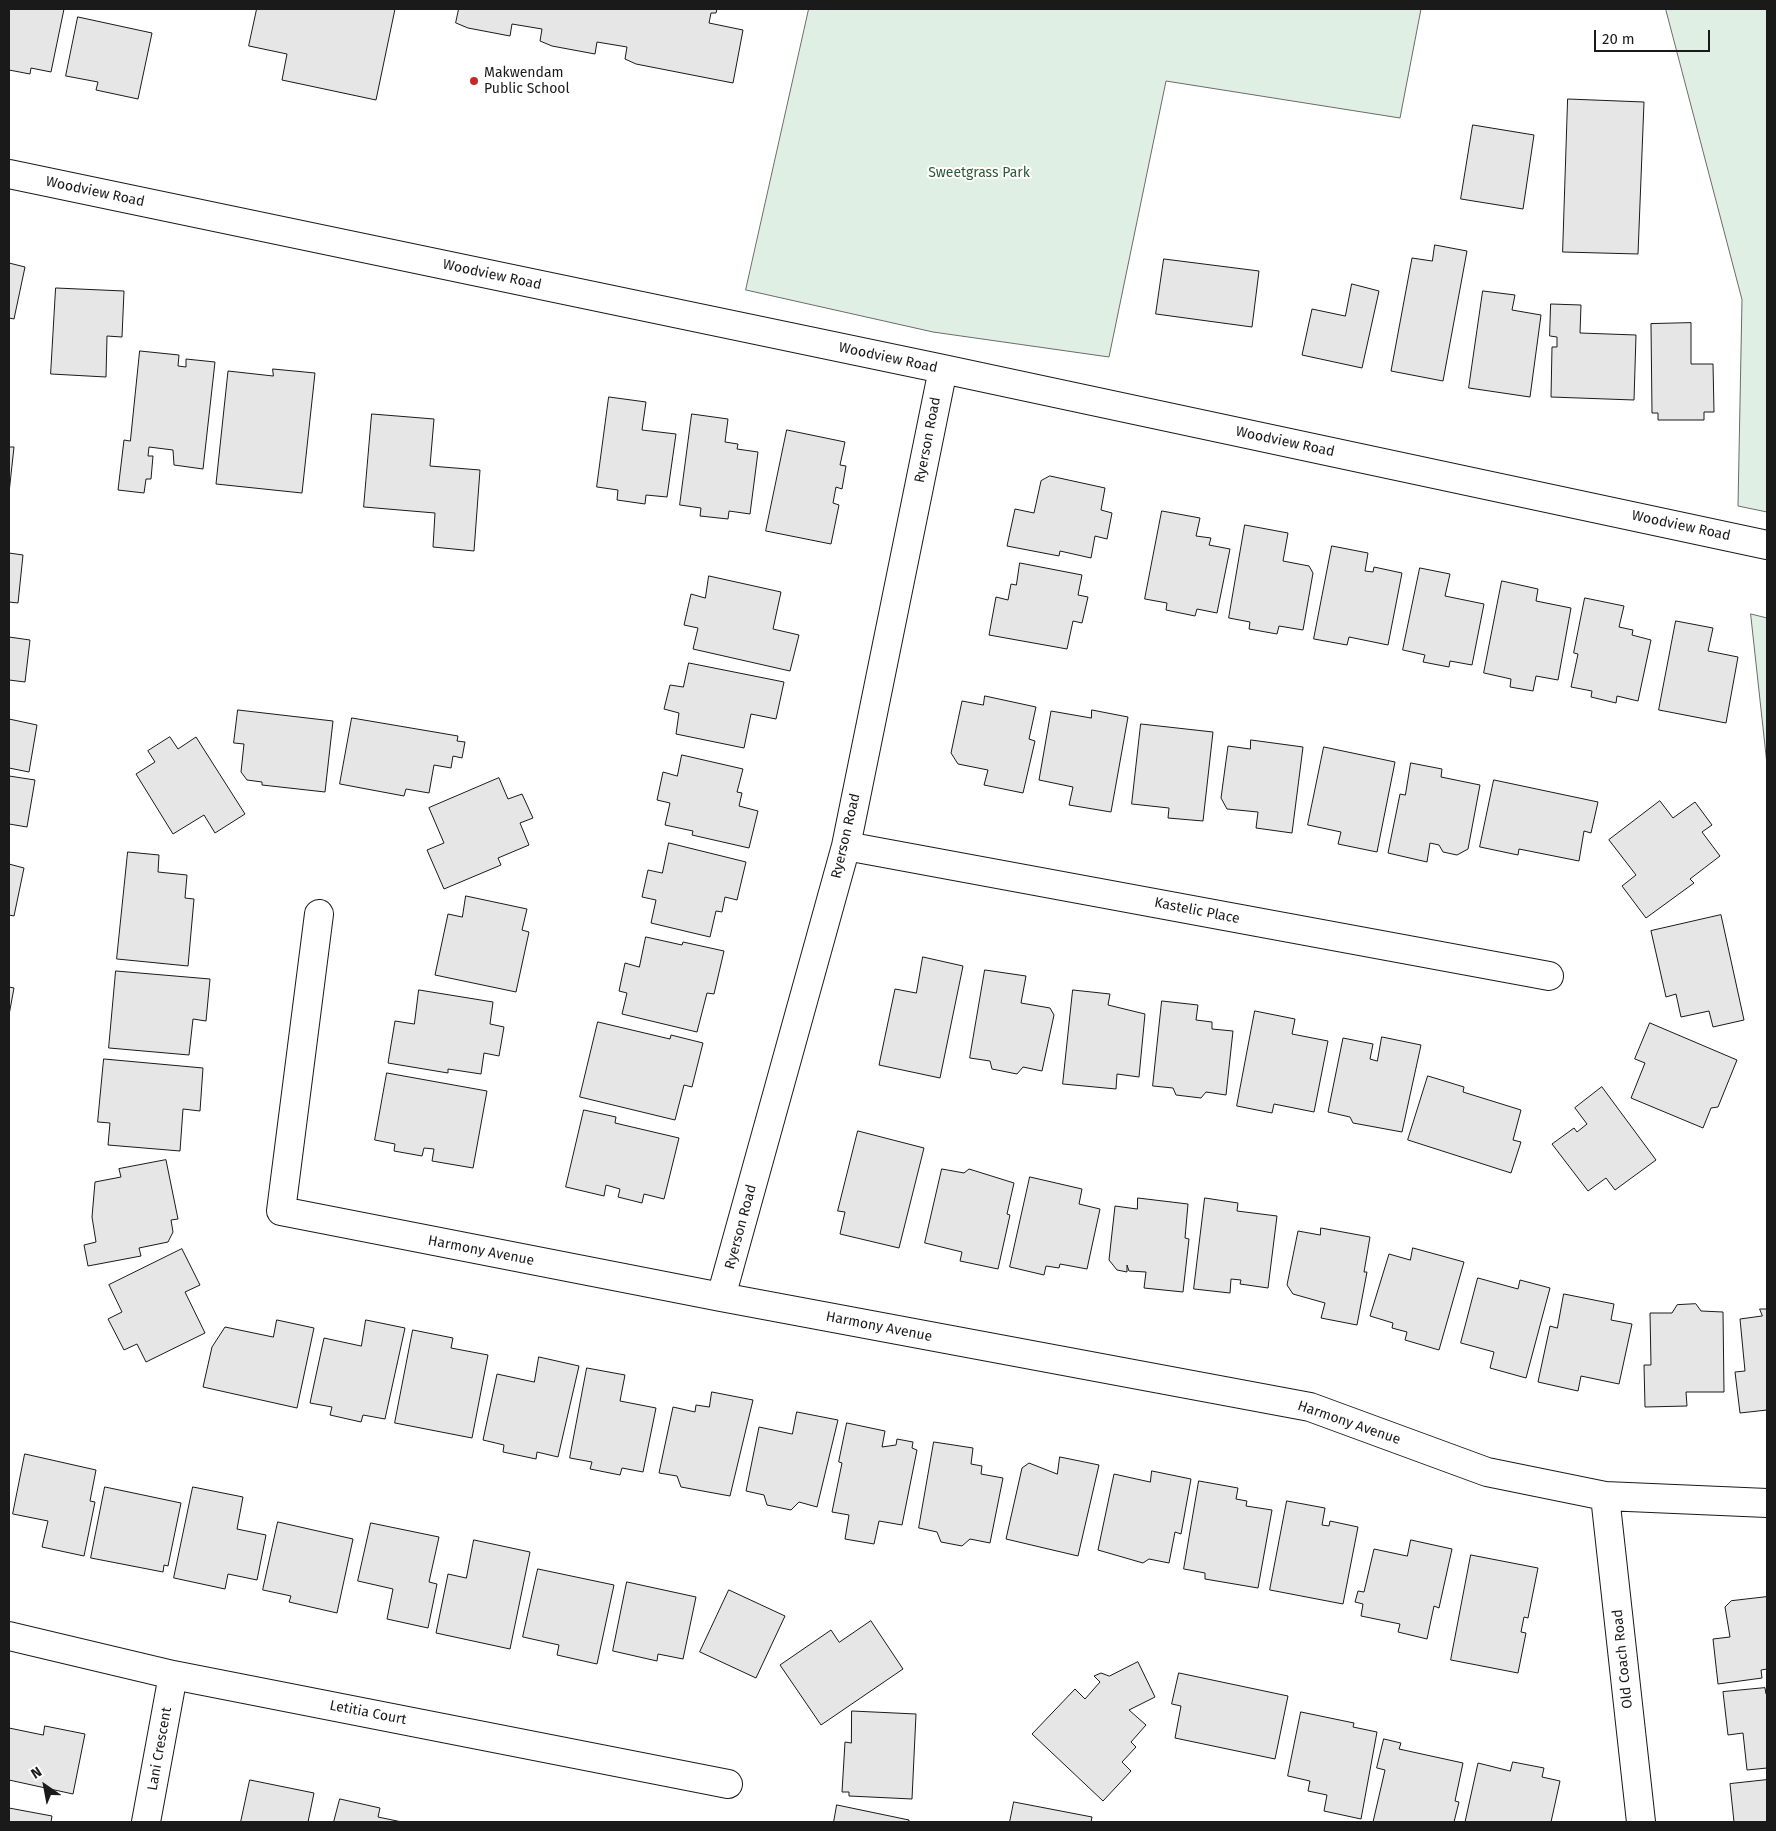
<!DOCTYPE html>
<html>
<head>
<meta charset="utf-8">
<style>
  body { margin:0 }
  #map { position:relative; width:1776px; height:1831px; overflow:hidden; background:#fff; font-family:"Fira Sans",sans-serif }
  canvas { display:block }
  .frame { position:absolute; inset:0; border:10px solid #1a1a1a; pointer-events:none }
  .north { position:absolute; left:20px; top:1761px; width:50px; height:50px; -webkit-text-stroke:4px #fff; paint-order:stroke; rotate:327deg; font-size:14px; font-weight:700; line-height:20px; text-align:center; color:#1a1a1a }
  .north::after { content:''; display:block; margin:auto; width:18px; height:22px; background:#1a1a1a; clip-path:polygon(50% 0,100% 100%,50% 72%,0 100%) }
  .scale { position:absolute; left:1594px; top:30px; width:116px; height:22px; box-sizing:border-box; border:2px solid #1a1a1a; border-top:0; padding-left:6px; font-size:15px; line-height:18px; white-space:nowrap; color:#1a1a1a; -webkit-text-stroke:4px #fff; paint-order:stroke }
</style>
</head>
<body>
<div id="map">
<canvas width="1776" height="1831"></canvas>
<div class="frame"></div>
<div class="north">N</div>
<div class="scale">20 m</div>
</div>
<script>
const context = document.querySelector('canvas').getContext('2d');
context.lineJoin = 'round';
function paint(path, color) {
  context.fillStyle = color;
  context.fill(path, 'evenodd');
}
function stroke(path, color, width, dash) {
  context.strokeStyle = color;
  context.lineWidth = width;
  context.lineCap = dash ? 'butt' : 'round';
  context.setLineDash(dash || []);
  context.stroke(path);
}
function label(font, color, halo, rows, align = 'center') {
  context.font = font + ' "Fira Sans",sans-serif';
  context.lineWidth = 4;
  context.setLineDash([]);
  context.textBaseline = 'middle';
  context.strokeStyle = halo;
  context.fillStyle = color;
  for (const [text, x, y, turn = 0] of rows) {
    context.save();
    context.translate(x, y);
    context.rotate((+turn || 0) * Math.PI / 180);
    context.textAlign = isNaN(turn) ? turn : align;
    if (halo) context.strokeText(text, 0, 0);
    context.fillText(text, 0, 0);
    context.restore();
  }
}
const green = new Path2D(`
  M809,9H1421L1400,118L1166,81L1109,357L933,332L746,290Z
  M1666,9H1767V512L1738,506L1742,300Z
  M1751,614L1767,618V764Z`);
paint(green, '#e0efe3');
stroke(green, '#6a6a6a', 1);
const building = new Path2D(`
  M9,9H64L51,72L31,68L30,74L9,70Z
  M257,9H395L376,100L282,80L287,54L249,46Z
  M459,9H717L716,13H711L709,23L743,30L733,83L636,64L625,59L627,47L597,42L595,54L552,46L540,41L542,29L512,24L510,36L468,28L456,23Z
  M78,17L152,33L138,99L96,90L98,82L66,76Z
  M1568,99L1644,102L1638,254L1563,252Z
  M1473,125L1534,135L1523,209L1461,199Z
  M1435,245L1467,251L1443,381L1391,371L1412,258L1432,261Z
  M1164,259L1259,271L1252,327L1156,314Z
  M9,263L25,267L14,319L9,318Z
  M1352,284L1379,291L1362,368L1302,355L1312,309L1345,316Z
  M56,288L124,291L122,337L107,336L106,377L51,374Z
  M1483,291L1515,295L1512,310L1541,315L1530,397L1469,388Z
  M1551,304L1581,305L1580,333L1636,335L1634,400L1551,397L1552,347H1557V337L1550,336Z
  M1691,323V364H1713L1714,412H1704V420H1658V413H1652L1651,324Z
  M140,351L179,355L178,366L186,367V359L215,362L203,469L174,465L173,450L149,447L148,456H153L151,479H146L144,493L118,490L124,440L130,441Z
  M273,369L315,373L302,493L216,484L228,371L273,376Z
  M609,397L646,402L642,430L676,434L667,497L646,495L645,504L617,500L618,490L597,487Z
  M372,414L434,419L430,466L480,470L474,551L433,547L435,513L364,507Z
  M692,414L728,419L725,442L738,444L737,449L758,452L750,514L729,511L728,519L700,516L701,508L680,505Z
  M787,430L845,442L840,465L846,466L842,489L836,487L833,503L839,505L831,544L766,531Z
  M9,447H14L9,493Z
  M1050,476L1105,488L1101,510L1112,513L1107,539L1095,536L1091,558L1060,551L1059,556L1007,546L1015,509L1034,513L1041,481Z
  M1162,511L1200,518L1196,536L1211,538L1209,545L1230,549L1217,613L1197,609L1195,616L1166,610L1167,603L1145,599Z
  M1245,525L1288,533L1283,561L1309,566L1313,573L1303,630L1279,626L1277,634L1249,629L1250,622L1229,618Z
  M1332,546L1368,553L1365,571L1373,572L1374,567L1402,573L1388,645L1349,637L1347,645L1314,639Z
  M9,553L23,555L18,603L9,602Z
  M1020,563L1082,575L1078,595L1088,597L1082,623L1073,621L1067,649L989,635L996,597L1008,600L1011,584L1016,585Z
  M1420,568L1450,574L1445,596L1484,604L1472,665L1450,661L1449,667L1423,662L1425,655L1403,650Z
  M709,576L781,592L773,629L799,635L790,671L693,649L698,628L684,625L691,594L705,598Z
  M1502,581L1538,589L1536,601L1571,608L1558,680L1536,676L1533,691L1510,687L1511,679L1484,673Z
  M1585,598L1624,606L1619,627L1633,630L1632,635L1651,640L1638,701L1617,696L1616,703L1591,697L1592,691L1571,687L1578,654L1574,653Z
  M1676,621L1713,628L1708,651L1738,657L1726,723L1659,710Z
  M9,637L30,640L25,682L9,680Z
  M689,663L784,682L776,719L751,714L744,748L676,734L679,713L664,709L670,685L683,687Z
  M985,696L1036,707L1029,739L1035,741L1023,793L984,785L988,770L958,764L951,753L962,701L983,705Z
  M238,710L333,721L325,792L262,785V782L247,780L241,772L244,744L234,743Z
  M1092,710L1128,717L1111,812L1069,805L1073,787L1039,780L1051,711L1091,718Z
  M352,718L458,736L457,741L465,742L462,758L453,756L451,768L434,765L429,793L406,789L404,796L340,784Z
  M9,719L37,725L29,772L9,768Z
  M1141,724L1213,732L1203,821L1168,818L1169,808L1132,804Z
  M170,737L178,749L196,737L245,814L215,833L204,815L173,834L136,774L155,762L148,751Z
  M1251,740L1303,747L1292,833L1256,828L1258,812L1227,809L1221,798L1228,746L1250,749Z
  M1324,747L1395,762L1377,852L1338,844L1341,832L1308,825Z
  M682,755L743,769L737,792L742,793L739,806L758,811L749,848L692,835L693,831L665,825L670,803L657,800L663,772L677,776Z
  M1411,763L1442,769L1441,777L1480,785L1468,849L1457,855L1443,852L1439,845L1430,843L1427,862L1388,853L1400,794L1405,795Z
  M9,776L35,780L27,827L9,824Z
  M499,778L508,799L522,794L533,818L520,823L529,845L498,858L501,865L444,889L427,850L444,843L429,808Z
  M1494,780L1598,802L1591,833L1584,831L1579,861L1519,849L1518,855L1480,847Z
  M1660,801L1673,818L1695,802L1712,825L1702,832L1720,856L1690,879L1694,883L1646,918L1622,886L1636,875L1609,840Z
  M669,843L746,862L737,900L725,897L722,912L716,911L710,937L651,923L656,900L642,897L648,870L662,873Z
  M128,852L159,855L158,872L187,875L185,898L194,899L188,966L117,959Z
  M9,864L24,868L14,916L9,915Z
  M466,896L527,909L522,930L529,932L516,992L435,975L448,914L462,917Z
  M1721,915L1744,1020L1713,1027L1709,1011L1681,1017L1676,994L1666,997L1651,931Z
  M646,937L682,945L683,942L724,951L714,994L707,993L697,1032L622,1014L627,993L619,991L625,963L639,967Z
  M923,957L963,966L940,1078L879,1065L895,989L916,993Z
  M985,970L1026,976L1021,1003L1050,1008L1054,1015L1042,1071L1023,1067L1017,1074L992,1069L990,1061L970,1058Z
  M116,971L210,979L206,1021L193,1019L189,1055L109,1048Z
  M9,987L14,988L9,1015Z
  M419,990L493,1002L490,1024L504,1027L499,1056L484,1053L481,1074L448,1069V1073L388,1063L395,1021L414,1024Z
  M1073,990L1110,994L1108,1005L1145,1014L1139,1077L1117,1074L1116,1089L1063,1084Z
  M1162,1001L1198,1005L1196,1020L1212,1022V1029L1233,1031L1226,1095L1206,1092L1201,1098L1176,1095L1173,1088L1153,1086Z
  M1255,1011L1295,1019L1292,1034L1328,1041L1314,1112L1274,1104L1272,1113L1237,1106Z
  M598,1022L670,1039L671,1035L703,1043L692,1087L684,1085L675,1120L580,1097Z
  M1650,1023L1737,1060L1718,1107L1711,1108L1703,1128L1631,1098L1645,1063L1635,1059Z
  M1382,1037L1421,1045L1402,1132L1353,1123L1350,1117L1328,1112L1343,1038L1373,1044L1370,1059L1377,1061Z
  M104,1059L203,1068L200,1111L183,1109L180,1151L108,1145L110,1123L98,1122Z
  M387,1073L487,1091L473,1168L432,1161L434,1149L424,1148L422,1156L394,1151L395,1144L375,1140Z
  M1428,1076L1464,1087L1463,1092L1521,1110L1513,1140L1521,1142L1511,1173L1408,1140Z
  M1602,1087L1656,1160L1615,1190L1606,1178L1588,1191L1552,1144L1574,1128L1577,1132L1587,1124L1575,1108Z
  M584,1110L616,1117L615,1123L679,1138L664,1199L644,1194L642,1203L618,1197L620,1189L606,1185L604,1196L566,1187Z
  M858,1131L924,1148L899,1248L840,1234L845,1212L838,1211Z
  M166,1160L178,1219L171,1220L173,1232L168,1242L139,1248L141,1256L88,1266L84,1245L96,1242L92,1217L95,1182L121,1177L119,1169Z
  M942,1169L964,1173L969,1169L1014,1183L1007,1214L1010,1215L998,1269L960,1261L962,1252L925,1243Z
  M1030,1177L1082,1189L1079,1204L1100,1209L1087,1269L1060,1264L1059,1268L1046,1266L1044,1275L1010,1267Z
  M1138,1198L1188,1204L1185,1238L1189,1239L1183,1292L1144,1288L1146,1272L1129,1271L1127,1265V1272L1117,1270L1109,1260L1115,1206L1137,1209Z
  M1205,1198L1238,1203L1237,1211L1277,1216L1268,1288L1240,1284L1241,1280L1231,1279L1230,1293L1194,1289Z
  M1321,1228L1370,1237L1364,1272H1367L1357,1325L1321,1318L1325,1303L1293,1294L1287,1285L1298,1231L1320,1235Z
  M1413,1248L1464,1262L1439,1350L1405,1340L1407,1332L1392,1328L1393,1323L1370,1316L1389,1254L1410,1260Z
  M182,1249L200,1285L185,1292L205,1333L146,1362L137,1344L124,1350L108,1319L122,1312L109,1285Z
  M1478,1278L1518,1289L1520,1280L1550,1288L1526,1378L1490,1368L1494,1352L1461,1343Z
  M1564,1294L1614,1304L1611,1320L1632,1324L1619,1384L1581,1376L1578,1391L1538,1382L1550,1326L1557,1328Z
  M1696,1304L1701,1311L1723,1312L1724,1392H1686L1687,1406L1645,1407L1644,1365H1651L1650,1313H1672L1677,1305Z
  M1760,1309H1767V1410L1740,1413L1735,1372L1745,1371L1740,1319L1762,1316Z
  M277,1320L314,1328L297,1408L203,1387L212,1347L225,1327L273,1337Z
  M366,1320L405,1328L385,1419L363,1415L361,1422L330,1415L332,1407L310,1403L324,1338L361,1346Z
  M413,1330L453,1338L451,1348L488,1355L472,1438L395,1423Z
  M539,1357L579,1366L558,1457L537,1452L536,1459L503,1452L504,1445L483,1440L497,1374L534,1382Z
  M587,1368L625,1375L620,1401L656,1408L643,1472L622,1468L620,1475L590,1469L592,1462L570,1458Z
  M712,1392L753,1400L730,1496L681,1487L677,1476L659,1473L673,1407L695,1412L696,1405L709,1407Z
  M797,1412L838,1420L817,1507L799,1502L791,1510L767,1505L764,1495L746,1491L759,1427L792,1434Z
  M847,1423L885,1431L882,1447L896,1445L897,1439L913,1442L912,1448L917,1450L902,1525L879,1521L874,1544L845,1539L849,1515L832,1512L842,1463L839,1462Z
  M934,1442L973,1448L971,1464L982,1466L981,1474L1003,1478L990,1543L970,1539L962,1546L941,1542L937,1532L919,1528Z
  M25,1454L96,1470L90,1501L95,1502L84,1556L42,1547L48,1521L13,1514Z
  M1060,1457L1099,1465L1078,1556L1006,1539L1022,1468L1029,1463L1057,1474Z
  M1152,1471L1191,1479L1181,1534L1175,1532L1169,1563L1149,1559L1143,1563L1098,1550L1114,1474L1150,1482Z
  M1199,1481L1238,1488L1236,1499L1247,1501L1246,1506L1272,1510L1258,1588L1205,1579V1573L1184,1569Z
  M105,1487L181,1503L168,1566L164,1565L163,1572L91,1558Z
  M193,1487L243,1497L237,1529L266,1535L257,1580L228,1574L225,1589L174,1578Z
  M1287,1501L1325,1508L1322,1525L1329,1526L1330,1521L1358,1527L1343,1604L1270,1590Z
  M278,1522L353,1539L337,1613L289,1602L291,1596L263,1590Z
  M371,1523L439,1537L429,1582L437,1584L428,1628L387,1619L393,1589L358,1581Z
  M474,1540L530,1552L510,1649L436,1633L448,1574L466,1578Z
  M1411,1540L1452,1549L1439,1608L1434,1606L1427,1639L1398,1632L1400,1624L1361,1616L1363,1604L1355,1602L1358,1591L1364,1592L1374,1549L1407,1556Z
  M1471,1555L1538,1568L1528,1618L1524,1617L1521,1632L1526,1633L1518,1673L1451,1660Z
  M538,1569L614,1585L597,1664L557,1655L559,1645L523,1637Z
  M627,1582L696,1597L683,1659L658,1654L657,1661L613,1651Z
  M729,1590L785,1616L756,1678L700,1652Z
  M1767,1597V1669L1761,1670L1762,1678L1718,1684L1713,1639L1730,1637L1725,1607L1731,1601Z
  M871,1621L903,1669L821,1725L780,1665L831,1630L839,1642Z
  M1138,1662L1155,1697L1129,1710L1146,1725L1131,1742L1136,1747L1122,1762L1131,1771L1103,1801L1032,1734L1075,1689L1085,1699L1100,1682L1094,1676L1101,1673L1109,1676Z
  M1179,1673L1288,1696L1275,1759L1175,1738L1181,1706L1172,1704Z
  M1765,1688L1766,1694H1767V1768L1747,1770L1743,1733L1728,1735L1723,1692Z
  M852,1711L916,1714L912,1799L849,1796V1792H842L845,1742L851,1743Z
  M1301,1712L1354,1723L1353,1727L1377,1732L1361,1819L1324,1811L1327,1795L1308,1791L1310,1781L1288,1776Z
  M45,1726L85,1734L73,1794L9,1780V1728L43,1735Z
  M1384,1739L1401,1743L1399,1749L1463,1763L1455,1801L1459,1802L1454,1822H1373L1385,1770L1377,1768Z
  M1513,1762L1544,1768L1542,1777L1560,1781L1551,1822H1465L1478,1763L1510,1771Z
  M250,1780L314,1793L308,1822H241Z
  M1767,1780V1822H1734L1730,1784Z
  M340,1799L380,1808L378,1817L402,1822H334Z
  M1014,1802L1092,1817L1091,1822H1010Z
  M837,1805L909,1820V1822H834Z
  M9,1808L52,1816L51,1822H9Z`);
paint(building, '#e6e6e6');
stroke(building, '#1a1a1a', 1);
const minor = new Path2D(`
  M9,174L943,369L1767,545
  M846,846L1549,976
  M319,914L281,1211L721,1297L1310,1407L1487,1472L1605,1496L1767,1503
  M721,1297L846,846L943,369
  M1605,1496L1641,1822
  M9,1636L173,1675L728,1784
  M146,1822L173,1675`);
stroke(minor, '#1a1a1a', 30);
stroke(minor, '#fff', 28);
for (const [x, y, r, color] of [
  [474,81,5,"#c62828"]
]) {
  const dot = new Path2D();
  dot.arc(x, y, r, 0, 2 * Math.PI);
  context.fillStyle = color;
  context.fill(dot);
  stroke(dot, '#fff', 2);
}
label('14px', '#1a1a1a', '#fff', [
  ["Makwendam",484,73],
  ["Public School",484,89]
], 'left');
label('14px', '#2b5a34', '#fff', [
  ["Sweetgrass Park",979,173]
]);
label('14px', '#1a1a1a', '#fff', [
  ["Woodview Road",95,192,12],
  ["Woodview Road",492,275,12],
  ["Woodview Road",888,358,12],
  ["Ryerson Road",928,440,-79],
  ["Woodview Road",1285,442,12],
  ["Woodview Road",1681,526,12],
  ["Ryerson Road",846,836,-77],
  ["Kastelic Place",1197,911,11],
  ["Ryerson Road",741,1227,-75],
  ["Harmony Avenue",481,1251,11],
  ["Harmony Avenue",879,1327,11],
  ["Harmony Avenue",1349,1423,19],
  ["Old Coach Road",1623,1659,-96],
  ["Letitia Court",368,1713,11],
  ["Lani Crescent",160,1749,-80]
]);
</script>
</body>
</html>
